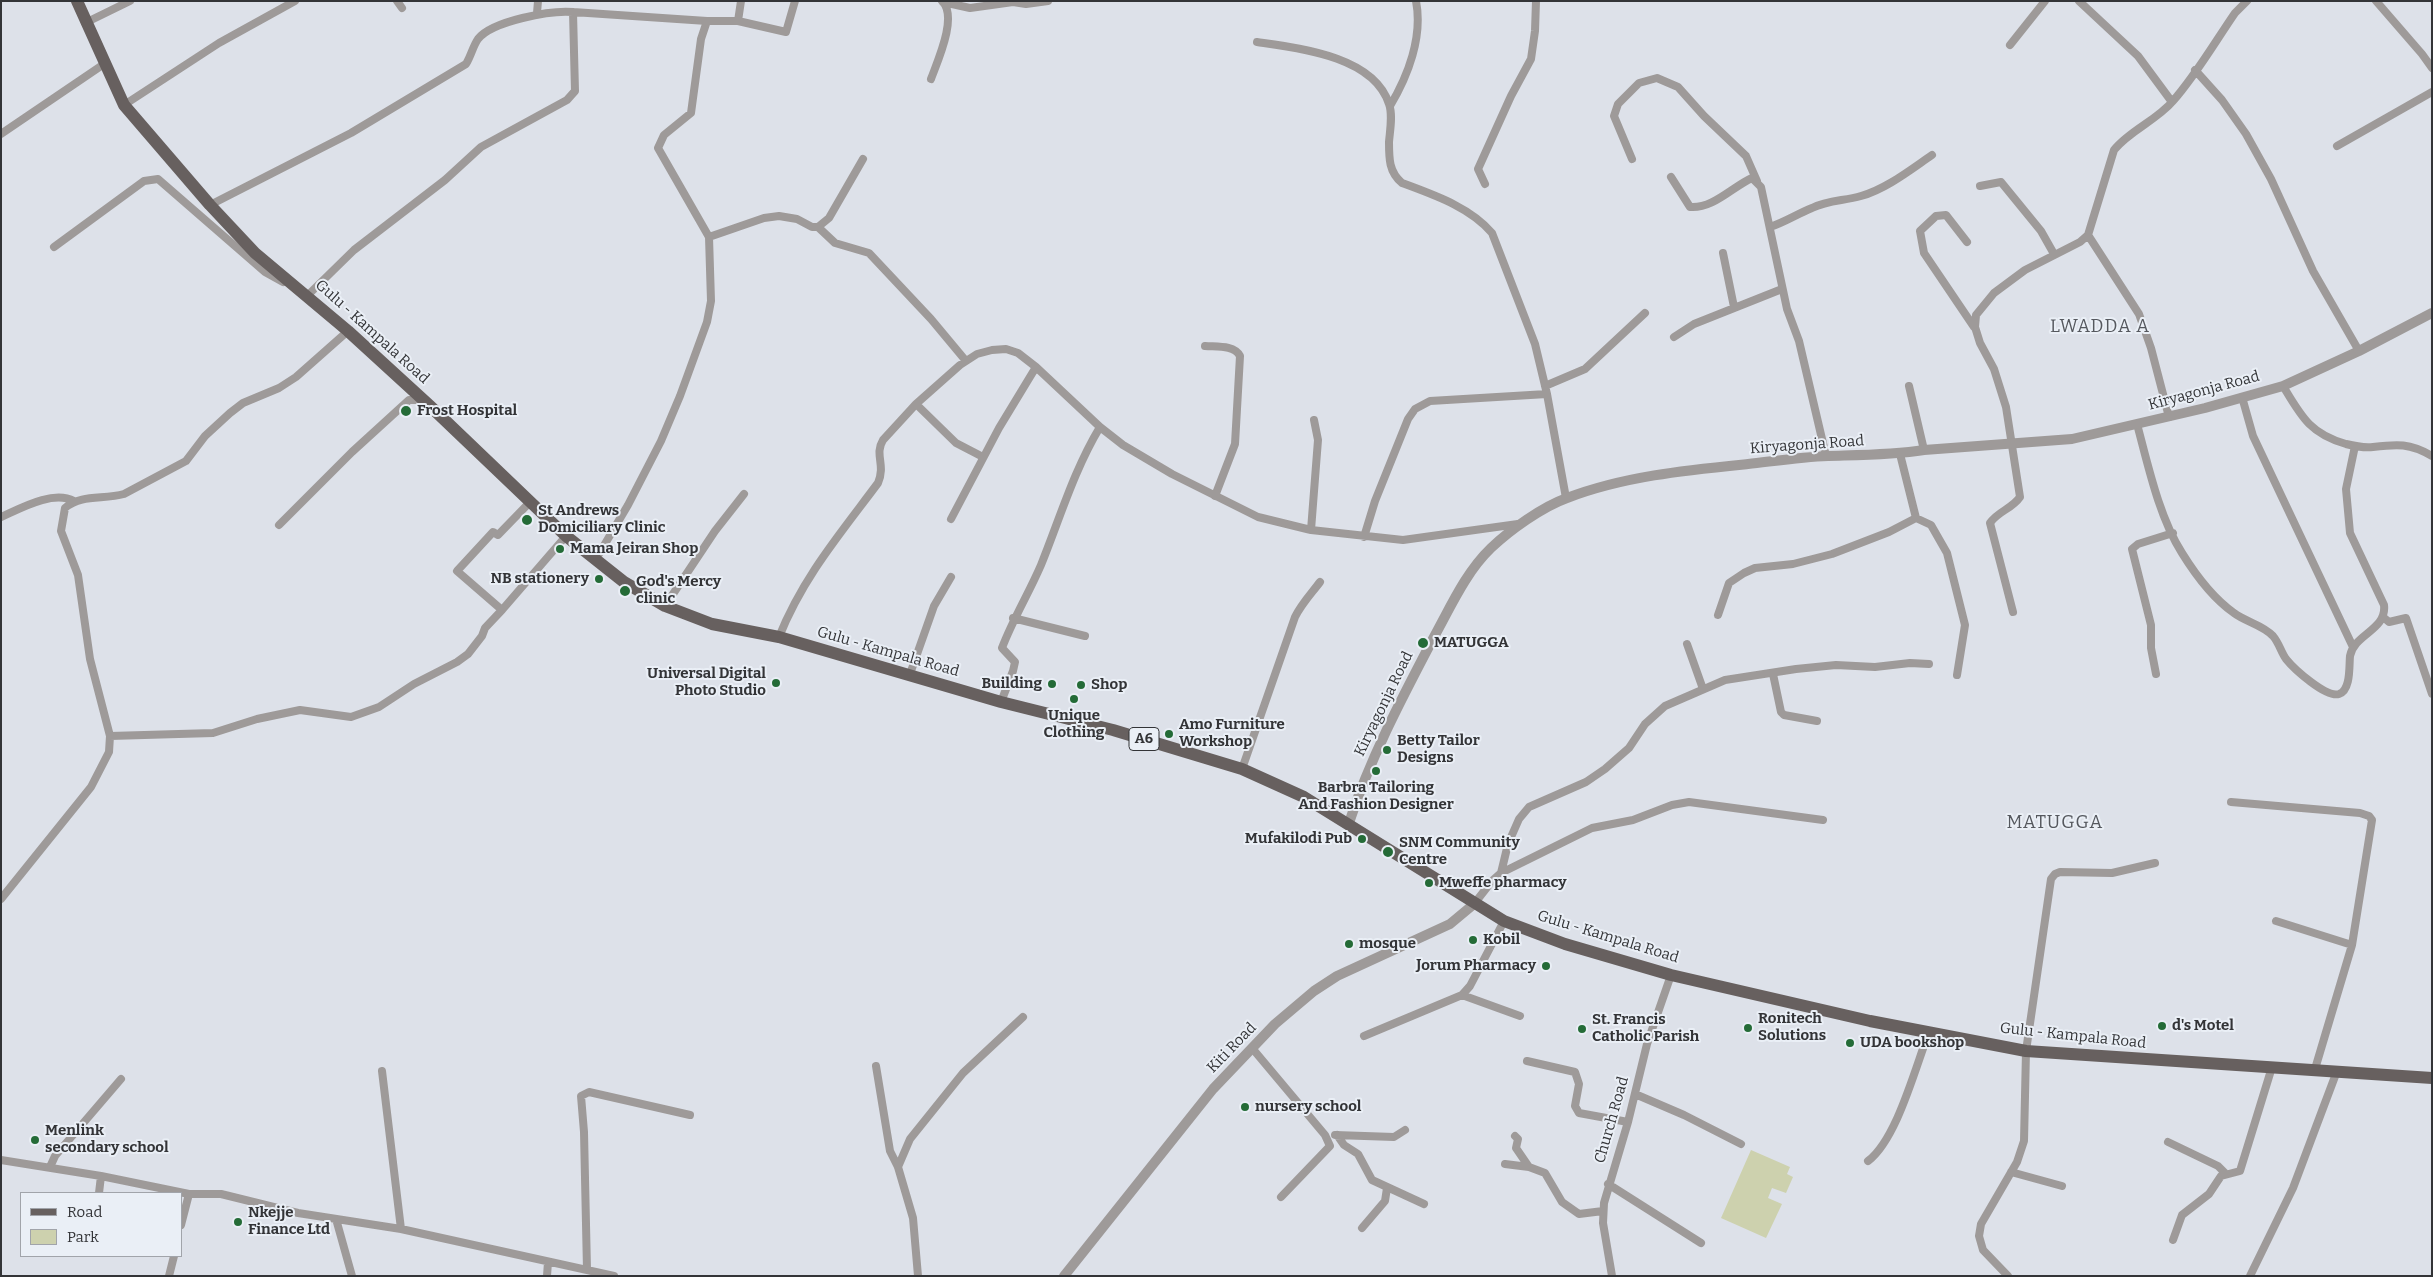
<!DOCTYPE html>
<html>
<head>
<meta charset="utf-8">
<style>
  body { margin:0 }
  #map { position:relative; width:2433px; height:1277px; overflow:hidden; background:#dde1e9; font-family:Bitter,serif }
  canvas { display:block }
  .frame { position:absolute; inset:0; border:2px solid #333437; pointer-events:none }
  .legend { position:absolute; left:20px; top:1192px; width:162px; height:65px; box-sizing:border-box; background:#eaeff6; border:1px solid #a1a4aa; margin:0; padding:6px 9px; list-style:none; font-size:15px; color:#333437 }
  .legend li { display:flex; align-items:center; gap:10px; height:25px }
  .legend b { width:25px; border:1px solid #a1a4aa }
</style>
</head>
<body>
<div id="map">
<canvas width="2433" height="1277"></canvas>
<div class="frame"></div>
<ul class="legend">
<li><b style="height:6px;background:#67605f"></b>Road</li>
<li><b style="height:14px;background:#cdd1ae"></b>Park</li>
</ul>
</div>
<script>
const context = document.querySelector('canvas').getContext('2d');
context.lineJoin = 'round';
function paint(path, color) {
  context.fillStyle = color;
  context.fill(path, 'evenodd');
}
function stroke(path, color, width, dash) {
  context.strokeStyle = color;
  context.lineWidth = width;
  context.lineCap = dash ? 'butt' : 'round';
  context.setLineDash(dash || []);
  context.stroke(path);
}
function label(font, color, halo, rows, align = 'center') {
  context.font = font + ' Bitter,serif';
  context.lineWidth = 4;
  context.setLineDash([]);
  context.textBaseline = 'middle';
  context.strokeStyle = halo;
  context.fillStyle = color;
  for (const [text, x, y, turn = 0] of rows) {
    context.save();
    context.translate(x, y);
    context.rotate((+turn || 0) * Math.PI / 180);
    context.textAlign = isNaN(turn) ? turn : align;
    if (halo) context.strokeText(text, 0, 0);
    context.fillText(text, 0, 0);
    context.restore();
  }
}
paint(new Path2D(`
  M1751,1150L1790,1167L1787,1174L1793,1177L1786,1193L1772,1188L1768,1198L1782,1204L1766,1238L1721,1218Z`), '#cdd1ae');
stroke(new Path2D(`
  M397,1L402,8
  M741,1L738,21L786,32L795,1
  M2079,1L2138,56L2172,102
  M2376,1L2422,54L2432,68
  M943,2L970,8L1013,2L1026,4L1048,1
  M573,12L707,21
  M537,13L538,1
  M85,23L130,1
  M1257,42C1299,48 1374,56 1389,104C1393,115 1390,130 1389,142C1389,159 1389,172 1402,183C1434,195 1470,207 1492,233L1535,344L1547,394L1566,498
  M2010,45L2045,1
  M2195,70L2222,100L2246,134L2271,179L2313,271L2359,351
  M931,79C938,60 958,16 942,1
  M124,105L219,43L295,1
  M1390,106C1408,76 1423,37 1416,1
  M1,134L104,64
  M2337,146L2432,92
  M1632,159L1614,116L1618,104L1639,83L1657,78L1678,87L1704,116L1746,156L1757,181
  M1671,177L1690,207C1713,209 1732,187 1752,178L1761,187L1787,309L1799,341L1826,456
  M1485,184L1478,169L1511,96L1531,59L1535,31L1536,1
  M1980,186L2001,182L2041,231L2054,254
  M210,205L351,133L466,64C471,56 473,46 478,39C492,21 551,10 573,12L575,91L567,100L481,147L445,180L354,250L307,296
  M818,227L829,218L863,159
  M1770,227C1785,222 1797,214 1812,208C1828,200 1844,201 1861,196C1886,189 1910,170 1932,155
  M2088,235L2139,314L2151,348L2169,417
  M709,237L764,218L779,216L797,219L812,227H818L835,243L869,253L931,319L966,361
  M1967,242L1946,215L1936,216L1920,231L1924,253L1974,327
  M54,247L144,181L158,179L265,272L283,282
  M1723,253L1734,307
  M1674,337L1694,324L1782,289
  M1205,346C1217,347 1234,345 1240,356L1235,444L1215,496
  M1545,386L1585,369L1645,313
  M1909,386L1924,450
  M2283,386C2301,416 2310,434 2346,444C2354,446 2364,448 2373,447C2397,444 2410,443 2432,456
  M2242,397L2253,436L2353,647
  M916,404L956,443L983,457
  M2137,424C2148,465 2159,517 2182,553C2195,574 2214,599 2234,613C2246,622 2263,625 2273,636C2279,643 2281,652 2286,659C2294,669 2326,698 2339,694C2351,690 2349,666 2350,656C2354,634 2387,630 2384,605L2350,533L2346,489L2355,446
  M1,517C21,508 53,490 74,501
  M1916,518L1931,525L1947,553L1965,625L1957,675
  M951,519L999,428L1036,367
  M279,525L352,452L409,400H423
  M1311,530L1318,440L1314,420
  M1364,537L1375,501L1408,419L1415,409L1430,401L1547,394
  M596,559L628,505L661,441L680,396L707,322L711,301L709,237L658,148L664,135L691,113L701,39L707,21H738
  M665,606L715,531L744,494
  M502,610L566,536
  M2013,612L1990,523C1998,511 2012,509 2020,497L2006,407L1994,369L1980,343L1975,327L1976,315L1994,293L2025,270L2080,242L2088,235L2114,150C2130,130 2156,121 2173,101C2196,75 2215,42 2235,13L2247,1
  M1718,615L1729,583L1744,573L1755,568L1793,564L1832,554L1889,532L1916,518L1900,454
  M2383,617L2389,622L2406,618L2432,694
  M1013,618L1085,636
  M779,637C803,577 840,534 878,483C886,464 874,455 883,440L916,404L960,365L977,354L992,350L1006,349L1018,353L1036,367L1100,427L1123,445L1172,474L1258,517L1311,530L1403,540L1518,524
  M1687,644L1703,689
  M910,674L934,606L951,577
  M1773,674L1781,712L1784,715L1817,721
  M2156,674L2151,648V625L2132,549L2138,544L2173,533
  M1001,702L1013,671L1015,662L1002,648C1013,619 1029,593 1041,565C1060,518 1074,470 1100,427
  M110,736L213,733L257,719L300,710L351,717L379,707L414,684L457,662L468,654L482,636L485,628L502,610L457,571L493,532L498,535L530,502
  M1242,769L1295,617C1302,603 1311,594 1320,582
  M2231,802L2360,813L2369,816L2372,820L2352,945L2315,1069
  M1501,873L1508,844L1519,819L1529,807L1586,782L1605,769L1629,748L1645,724L1665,706L1725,680L1796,669L1836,665L1875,667L1910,663L1929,664
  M1,899L91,787L109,752L110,736L90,659L78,575L61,531L65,508C82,494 103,500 124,494L186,461L205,436L230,413L243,403L279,388L296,377L348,331
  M1474,904L1492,881L1501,873L1592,828L1633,820L1672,805L1689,802L1823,820
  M2276,921L2352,945
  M1462,995L1520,1016
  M1364,1036L1462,995L1470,986L1504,921
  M1252,1048L1325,1135L1330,1146L1281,1197
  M1527,1061L1575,1072L1579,1084L1575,1106L1579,1113L1628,1122
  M876,1066L890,1151L898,1167L913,1218L918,1276
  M382,1071L401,1229
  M1635,1094L1684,1115L1741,1144
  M1335,1135L1394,1137L1405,1130
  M1337,1135L1344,1145L1358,1154L1372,1180L1424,1204
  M1515,1136L1518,1139L1516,1148L1529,1167L1545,1173L1562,1202L1579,1214L1603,1211
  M2168,1142L2218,1166L2226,1174
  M1,1160L101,1176L189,1194H221L298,1213L401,1229L614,1276
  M1868,1161C1897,1139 1915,1068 1929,1032
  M1505,1164L1529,1167
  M50,1167L55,1156L121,1079
  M898,1167L910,1139L963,1073L1023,1017
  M2011,1172L2062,1186
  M1608,1184L1701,1243
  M99,1193L101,1176
  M336,1219L352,1276
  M181,1225L189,1194
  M1362,1228L1385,1201L1387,1188
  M2173,1240L2182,1215L2209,1194L2221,1176L2240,1171L2272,1067
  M587,1270L584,1132L581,1096L589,1092L690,1115
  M169,1276L174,1256
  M547,1276L548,1262
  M1612,1276L1603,1223L1604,1203L1628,1122L1647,1044L1671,975
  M2008,1276L1983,1250L1979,1236L1981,1224L2017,1162L2024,1141L2026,1051L2051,879L2055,874L2060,872L2112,873L2155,863
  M2250,1276L2293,1188L2337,1071`), '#9e9a99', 8);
stroke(new Path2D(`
  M1349,823C1370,758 1403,696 1435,635C1451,606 1466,572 1491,548C1510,530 1542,507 1567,498C1624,476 1688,470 1748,464C1775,461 1802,457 1828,456C1860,455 1892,455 1924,450L2072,439L2205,408L2283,386L2359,351L2432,313
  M1064,1276L1213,1089L1275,1024L1314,991L1337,976L1450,924L1474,904`), '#9e9a99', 10);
stroke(new Path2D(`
  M77,1L124,105L210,205L255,253L348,331L430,406L566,536L624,582L665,606L712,624L779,637L1001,702L1113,730L1242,769L1304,797L1504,921L1565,944L1671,975L1870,1021L2026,1051L2432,1078`), '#67605f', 12);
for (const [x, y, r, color] of [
  [406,411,6,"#246b37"],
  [527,520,6,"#246b37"],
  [560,549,5,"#246b37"],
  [599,579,5,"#246b37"],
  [625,591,6,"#246b37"],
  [1423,643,6,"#246b37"],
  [776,683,5,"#246b37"],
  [1052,684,5,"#246b37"],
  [1081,685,5,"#246b37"],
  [1074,699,5,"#246b37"],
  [1169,734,5,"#246b37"],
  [1387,750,5,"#246b37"],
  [1376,771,5,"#246b37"],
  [1362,839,5,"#246b37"],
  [1388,852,6,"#246b37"],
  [1429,883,5,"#246b37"],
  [1473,940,5,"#246b37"],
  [1349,944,5,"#246b37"],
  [1546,966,5,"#246b37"],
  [2162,1026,5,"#246b37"],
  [1748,1028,5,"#246b37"],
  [1582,1029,5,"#246b37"],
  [1850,1043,5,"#246b37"],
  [1245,1107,5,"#246b37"],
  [35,1140,5,"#246b37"],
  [238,1222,5,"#246b37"]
]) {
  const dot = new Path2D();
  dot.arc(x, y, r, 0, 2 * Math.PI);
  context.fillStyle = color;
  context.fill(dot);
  stroke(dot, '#eaeff6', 2);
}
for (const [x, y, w] of [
  [1144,739,30]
]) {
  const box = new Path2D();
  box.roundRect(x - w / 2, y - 11.5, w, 23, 4);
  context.fillStyle = '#eaeff6';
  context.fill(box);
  stroke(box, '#333437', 1);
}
label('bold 14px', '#333437', null, [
  ["A6",1144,739]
]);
label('15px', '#333437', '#eaeff6', [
  ["Gulu - Kampala Road",372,332,42],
  ["Kiryagonja Road",2204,391,-15],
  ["Kiryagonja Road",1807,445,-4],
  ["Gulu - Kampala Road",888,652,16],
  ["Kiryagonja Road",1384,704,-64],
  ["Gulu - Kampala Road",1608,937,17],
  ["Gulu - Kampala Road",2073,1036,6],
  ["Kiti Road",1232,1048,-46],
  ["Church Road",1612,1120,-74]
]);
label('bold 15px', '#333437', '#eaeff6', [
  ["Frost Hospital",417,411],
  ["St Andrews",538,511],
  ["Domiciliary Clinic",538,528],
  ["Mama Jeiran Shop",570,549],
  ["NB stationery",589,579,"right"],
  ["God's Mercy",636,582],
  ["clinic",636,599],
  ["MATUGGA",1434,643],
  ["Universal Digital",766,674,"right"],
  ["Photo Studio",766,691,"right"],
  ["Building",1042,684,"right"],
  ["Shop",1091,685],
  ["Unique",1074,716,"center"],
  ["Clothing",1074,733,"center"],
  ["Amo Furniture",1179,725],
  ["Workshop",1179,742],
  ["Betty Tailor",1397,741],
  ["Designs",1397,758],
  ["Barbra Tailoring",1376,788,"center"],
  ["And Fashion Designer",1376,805,"center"],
  ["Mufakilodi Pub",1352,839,"right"],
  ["SNM Community",1399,843],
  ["Centre",1399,860],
  ["Mweffe pharmacy",1439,883],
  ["Kobil",1483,940],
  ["mosque",1359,944],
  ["Jorum Pharmacy",1536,966,"right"],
  ["Ronitech",1758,1019],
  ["Solutions",1758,1036],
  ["St. Francis",1592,1020],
  ["Catholic Parish",1592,1037],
  ["d's Motel",2172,1026],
  ["UDA bookshop",1860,1043],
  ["nursery school",1255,1107],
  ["Menlink",45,1131],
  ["secondary school",45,1148],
  ["Nkejje",248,1213],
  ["Finance Ltd",248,1230]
], 'left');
context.letterSpacing = '1px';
label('18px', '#55585e', '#eaeff6', [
  ["LWADDA A",2100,327],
  ["MATUGGA",2055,823]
]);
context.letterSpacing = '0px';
</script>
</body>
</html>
